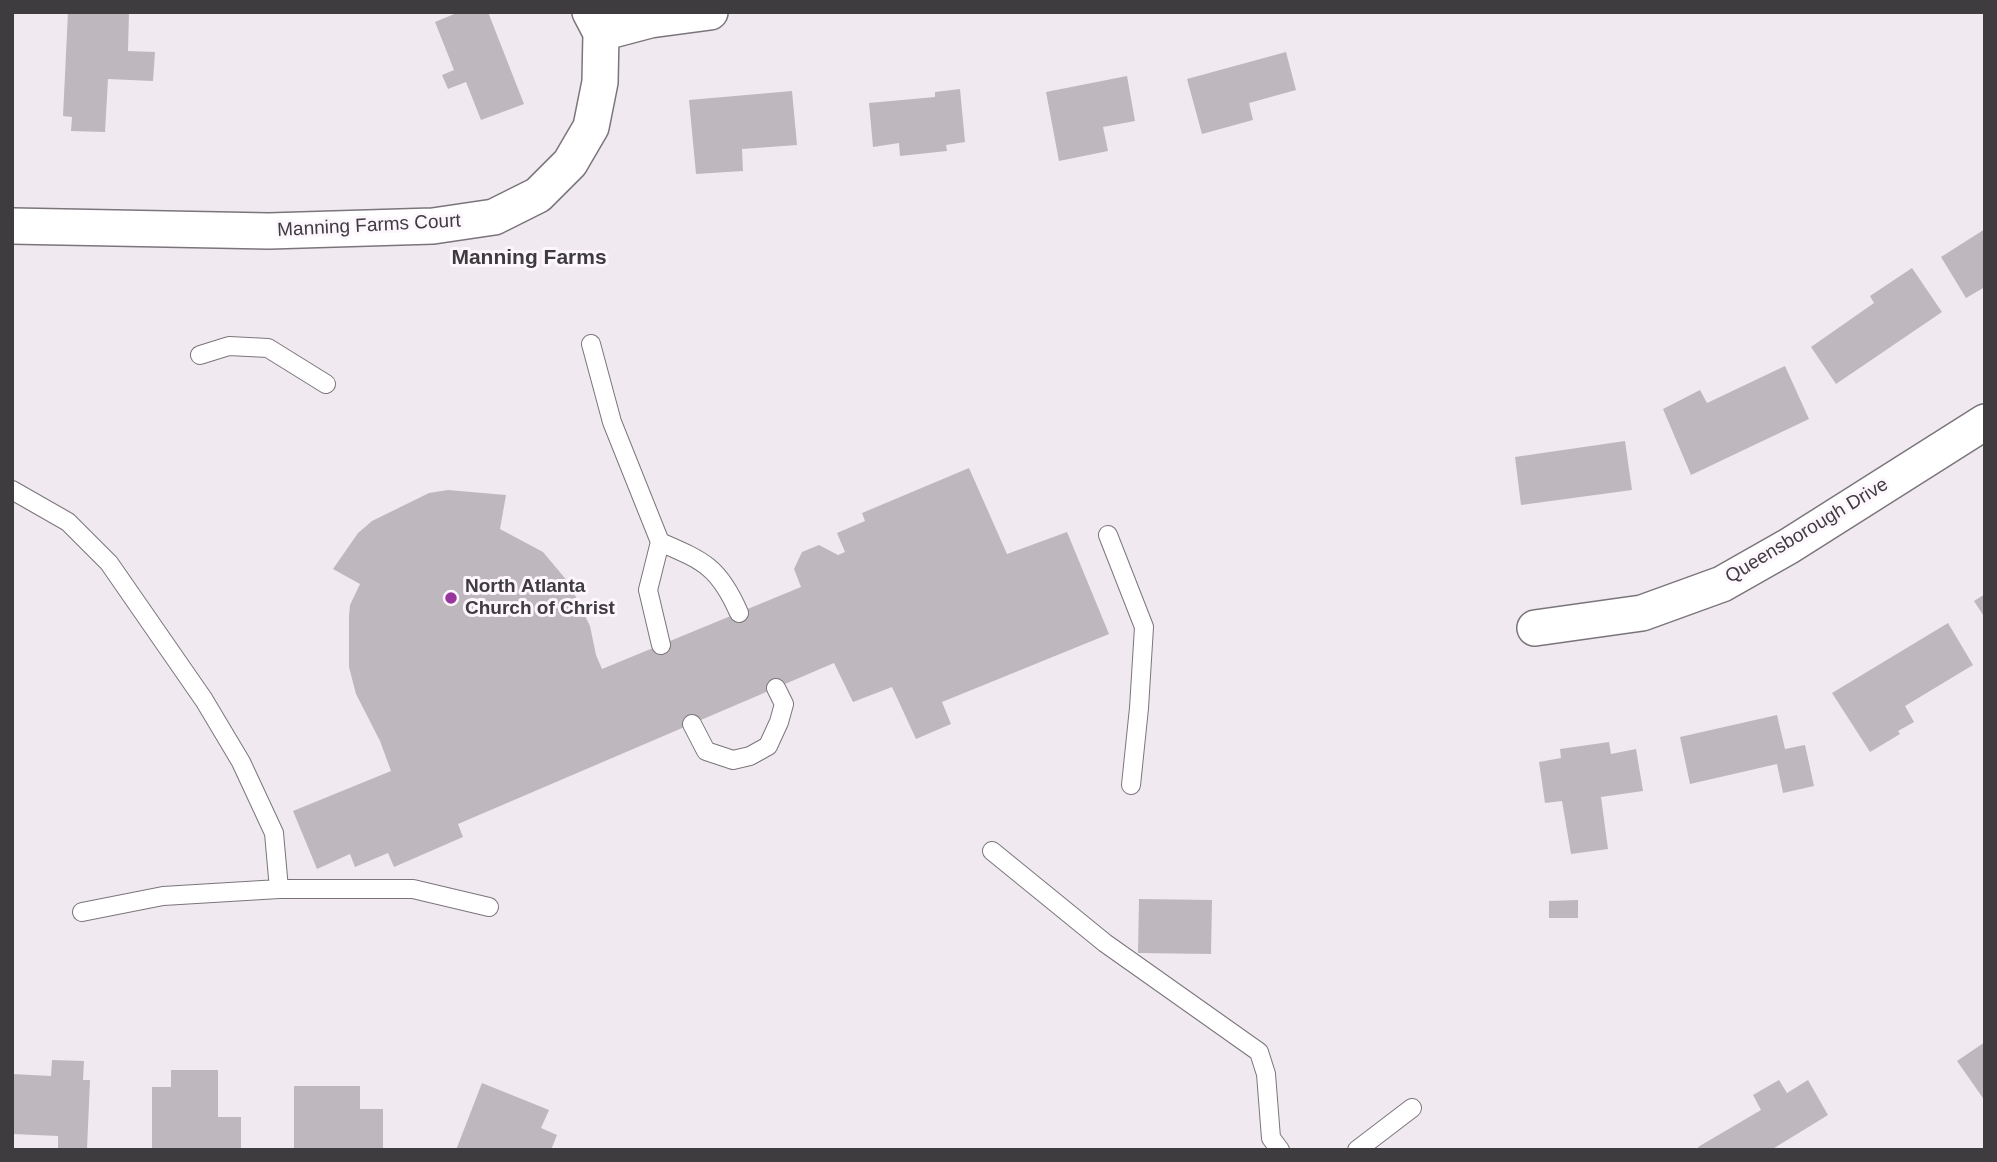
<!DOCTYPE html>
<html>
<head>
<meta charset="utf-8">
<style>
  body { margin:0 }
  #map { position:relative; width:1997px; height:1162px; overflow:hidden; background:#f0eaf0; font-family:Helvetica,sans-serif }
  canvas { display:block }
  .frame { position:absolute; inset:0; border:14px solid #3e3c3e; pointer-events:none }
</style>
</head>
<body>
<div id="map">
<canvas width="1997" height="1162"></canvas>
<div class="frame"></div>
</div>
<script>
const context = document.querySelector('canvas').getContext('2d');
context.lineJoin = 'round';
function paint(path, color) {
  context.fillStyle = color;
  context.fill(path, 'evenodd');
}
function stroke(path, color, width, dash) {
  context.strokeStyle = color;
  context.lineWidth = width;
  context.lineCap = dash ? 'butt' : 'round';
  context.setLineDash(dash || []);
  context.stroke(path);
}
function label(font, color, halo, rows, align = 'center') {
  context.font = font + ' Helvetica,sans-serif';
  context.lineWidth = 6;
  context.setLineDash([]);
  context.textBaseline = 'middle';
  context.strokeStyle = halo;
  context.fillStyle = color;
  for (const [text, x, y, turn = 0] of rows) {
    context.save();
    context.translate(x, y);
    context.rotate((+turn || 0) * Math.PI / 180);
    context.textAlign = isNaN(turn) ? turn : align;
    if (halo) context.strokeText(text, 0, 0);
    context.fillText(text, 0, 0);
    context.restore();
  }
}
paint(new Path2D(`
  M68,12H129L128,51L155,52L153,81L108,79L105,132L71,131L72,117L63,116Z
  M459,12H488L524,104L481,120L466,82L448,89L442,75L454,70L435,22Z
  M1286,52L1296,90L1249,103L1253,120L1202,134L1187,79Z
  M1127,76L1135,121L1103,127L1108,151L1059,161L1046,92Z
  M960,89L965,142L946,145L947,151L900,156L899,143L873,147L869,103L935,97V92Z
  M792,91L797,145L742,149L743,171L696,174L689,100Z
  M1985,229V287L1966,298L1941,257Z
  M1912,268L1942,312L1836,384L1811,347L1874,303L1870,296Z
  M1785,366L1809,419L1691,475L1663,409L1700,390L1707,403Z
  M1625,441L1632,490L1521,505L1515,457Z
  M969,468L1007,554L1067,532L1109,634L942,702L951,724L916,739L892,687L853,702L834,663L458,824L463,837L394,867L388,853L355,867L350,854L317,869L293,811L391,771L380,741L356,694L349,667V616L350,605L360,584L333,569L358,533L372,521L429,493L448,490L506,495L500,529L543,552L569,583L590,626L596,655L602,669L801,587L794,569L802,552L819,545L838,555L845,552L837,533L865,521L862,513Z
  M1985,594V618L1974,601Z
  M1948,623L1973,665L1905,706L1914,722L1898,731L1900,734L1870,752L1832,693Z
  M1777,715L1785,749L1805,745L1814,786L1783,793L1777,764L1690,784L1680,737Z
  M1609,742L1611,754L1636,749L1643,791L1601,797L1608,849L1571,854L1562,801L1545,803L1539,762L1561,758L1560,749Z
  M1139,899L1212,900L1211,954L1138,953Z
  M1578,900V918H1549V901Z
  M1985,1042V1101L1957,1061Z
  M52,1060L84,1061L83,1080H90L87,1149L58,1148V1136L12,1134V1074L51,1076Z
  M171,1070H218V1117H241V1150H152V1087H171Z
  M1779,1080L1787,1093L1808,1080L1828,1115L1771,1150H1700L1698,1147L1761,1110L1753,1095Z
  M482,1083L549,1110L541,1128L557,1135L551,1150H456Z
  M294,1086H360V1109H383V1150H294Z`), '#beb8be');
const lane = new Path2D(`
  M591,344L612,422L660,542L648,590L661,645
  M200,355L229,346L268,348L326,384
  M12,490L68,522L109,563L204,700L241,762L274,833L279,889
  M1108,535L1144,627L1139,708L1131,785
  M660,542C704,561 719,567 739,613
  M692,724L706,751L733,760L750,756L768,746L779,722L784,704L776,688
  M992,851L1105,943L1259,1052L1266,1074L1271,1138L1280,1150
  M82,912L163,896L279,889H413L489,907
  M1357,1150L1412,1108`);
const street = new Path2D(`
  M590,12L601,33L650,20L710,12
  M12,226L269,231L433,226L494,217L538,195L570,163L591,127L600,82L601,33
  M1535,628L1642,613L1722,584L1789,546L1985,422`);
stroke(lane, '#7b757b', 20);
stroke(street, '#7b757b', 38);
stroke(lane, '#fff', 18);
stroke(street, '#fff', 35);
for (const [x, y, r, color] of [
  [451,598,7,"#98369d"]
]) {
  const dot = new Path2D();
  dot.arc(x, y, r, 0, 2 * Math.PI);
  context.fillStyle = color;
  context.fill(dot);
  stroke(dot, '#fdf7fd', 2.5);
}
label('19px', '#3e3c3e', '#fdf7fd', [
  ["Manning Farms Court",369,226,-3],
  ["Queensborough Drive",1807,531,-31]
]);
label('bold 19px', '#3e3c3e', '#fdf7fd', [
  ["North Atlanta",465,587],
  ["Church of Christ",465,609]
], 'left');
label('bold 21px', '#3e3c3e', '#fdf7fd', [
  ["Manning Farms",529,258]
]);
</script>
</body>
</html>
